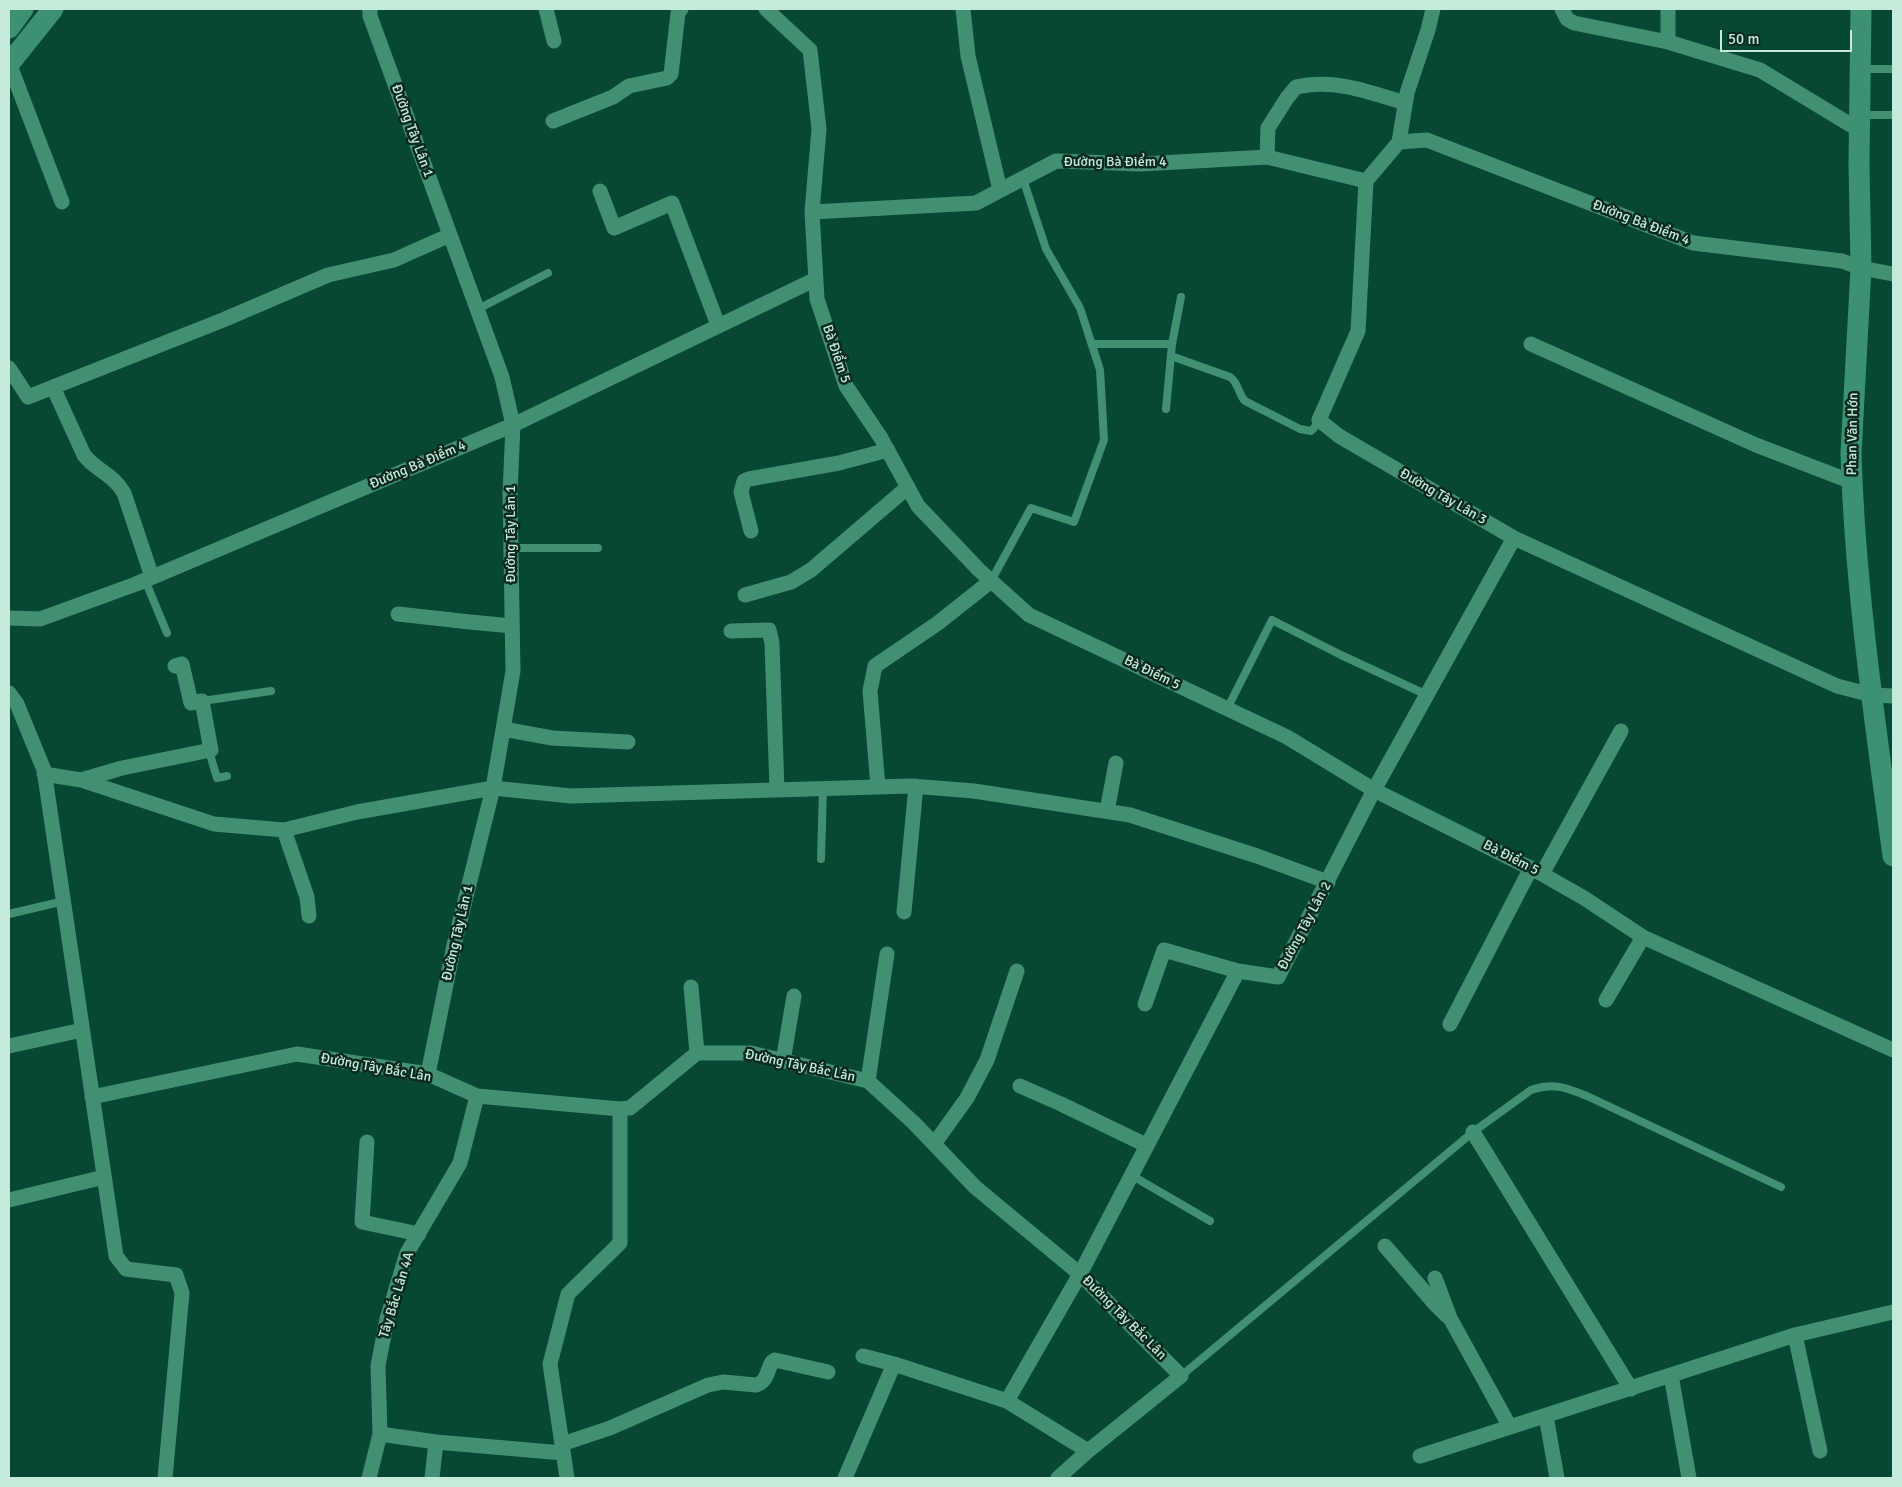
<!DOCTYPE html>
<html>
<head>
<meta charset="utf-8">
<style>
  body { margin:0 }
  #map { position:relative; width:1902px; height:1487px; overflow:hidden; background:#064834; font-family:Signika,sans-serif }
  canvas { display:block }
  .frame { position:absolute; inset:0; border:10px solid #c6ead9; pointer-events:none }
  .scale { position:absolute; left:1720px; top:30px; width:132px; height:22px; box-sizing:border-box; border:2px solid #c6ead9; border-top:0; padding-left:6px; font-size:15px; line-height:18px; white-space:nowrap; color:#c6ead9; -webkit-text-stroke:4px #092a1e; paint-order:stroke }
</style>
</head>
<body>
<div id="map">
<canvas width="1902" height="1487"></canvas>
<div class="frame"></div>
<div class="scale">50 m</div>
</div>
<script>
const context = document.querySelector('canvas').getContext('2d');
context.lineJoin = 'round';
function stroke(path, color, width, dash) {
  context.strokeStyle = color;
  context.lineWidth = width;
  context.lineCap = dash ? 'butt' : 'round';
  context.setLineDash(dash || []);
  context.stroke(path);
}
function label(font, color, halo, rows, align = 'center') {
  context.font = font + ' Signika,sans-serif';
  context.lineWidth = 5;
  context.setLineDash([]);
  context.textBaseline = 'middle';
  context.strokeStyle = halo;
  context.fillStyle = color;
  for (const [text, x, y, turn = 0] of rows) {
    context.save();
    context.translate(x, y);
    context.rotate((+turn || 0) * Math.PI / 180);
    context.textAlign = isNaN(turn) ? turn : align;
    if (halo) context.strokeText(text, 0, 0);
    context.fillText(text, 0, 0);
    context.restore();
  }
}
stroke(new Path2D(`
  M1863,69H1893
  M1860,115H1893
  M478,309L548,273
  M1092,344H1172
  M1171,356L1230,377C1239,383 1238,394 1245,401L1300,429L1311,431L1314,428L1319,420
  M1166,409L1172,344L1181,297
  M511,548H598
  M145,580L167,633
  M991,581L1031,508L1074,522L1104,440L1100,370L1080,308L1046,249L1023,179
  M202,701L271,691
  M1227,709L1272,620L1341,655L1427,695
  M209,751L217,778L227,776
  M821,859L823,788
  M9,914L64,901
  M1131,1175L1210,1221
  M1181,1376L1473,1132L1531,1090C1553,1082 1567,1088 1587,1096L1781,1187`), '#438f72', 8);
stroke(new Path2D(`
  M370,9V16L502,377L513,425L510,493L513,671L493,788L454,945L428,1074
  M546,9L554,41
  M766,9L810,50L819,129L812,212L817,299L846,386L881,438L918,506L979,570L1029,615L1287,737L1374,790L1542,874L1584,898L1643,937L1893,1050
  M963,9L968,56L1000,190
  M1562,9L1567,19L1574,23L1668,42L1760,70L1859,130
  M1668,9V42
  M9,63L62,202
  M553,121L613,97L629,86L667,78L671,74L678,13L681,9
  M1399,142L1407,93L1428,30L1433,9
  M1267,157L1268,128L1287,98L1296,87C1333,78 1370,92 1405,103
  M600,191L614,228L672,203L718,325
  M812,212L976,203L1056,161L1141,164L1267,157L1366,181
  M1893,274L1861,268L1842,261L1693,243L1427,140L1399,142L1366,181L1358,331L1319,420L1339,436L1514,538L1837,686L1872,695L1893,696
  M1531,344L1756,445L1852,482
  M9,368L28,397L223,320L328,275L394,260L450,235
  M53,387L84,455C95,470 112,473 124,493L152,577
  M751,531L741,492L744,481L749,479L839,463L888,450
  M745,595L791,582L811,570L908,487
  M398,614L470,622L512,626
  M9,618L40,619L136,584L513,425L816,279
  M731,631L769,630L772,643L777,790
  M9,693L17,704L44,770L116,1256L126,1269L176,1275L182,1293L165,1478
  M503,729L552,738L628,742
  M44,774L81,780L214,824L284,830L357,812L493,788L571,796L911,786L974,791L1130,815L1257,856L1328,882
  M81,780L122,768L211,750L202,701L191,703L182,664L175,666
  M878,787L870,691L875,666L938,623L991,581
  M1107,811L1116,763
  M284,830L307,897L309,916
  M1542,874L1621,731
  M904,912L916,786
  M691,987L697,1053
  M1606,1000L1643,937
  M1145,1004L1164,950L1238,971
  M1450,1024L1531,868
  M9,1046L82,1030
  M783,1061L794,996
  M868,1081L887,954
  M1020,1086L1061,1104L1146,1145
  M92,1097L297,1054L428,1074L477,1096L620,1109L630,1108L697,1053H751L868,1081L914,1123L975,1187L1080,1274L1181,1376L1088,1451L1058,1478
  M1473,1132L1631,1389
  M367,1142L362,1222L419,1234
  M934,1144L967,1098L987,1060L1017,971
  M9,1200L104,1177
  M1385,1246L1435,1304L1447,1316
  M1435,1278L1450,1318L1510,1427
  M1795,1335L1820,1451
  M863,1356L894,1364L1007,1401L1088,1451
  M1671,1375L1689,1478
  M1007,1401L1080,1274L1238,971L1278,977L1374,790L1514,538
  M1546,1416L1557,1478
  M380,1434L436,1442L432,1478
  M436,1442L563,1453
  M562,1444L610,1428L708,1385L723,1382L756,1385C767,1382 767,1371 772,1362L775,1360L828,1372
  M1420,1456L1795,1335L1893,1312
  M369,1478L380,1434L378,1366L387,1319L407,1253L460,1163L477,1096
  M567,1478L550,1364L568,1294L620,1243V1109
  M845,1478L894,1364`), '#438f72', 15);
stroke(new Path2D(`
  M1861,9L1859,165L1861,268L1851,453C1855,588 1875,722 1893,856
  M9,28L23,9
  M9,64L53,9`), '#3c9172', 21);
label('14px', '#c6ead9', '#092a1e', [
  ["Đường Tây Lân 1",412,131,70],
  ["Đường Bà Điểm 4",1115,162],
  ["Đường Bà Điểm 4",1641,223,21],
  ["Bà Điểm 5",836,354,71],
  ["Phan Văn Hớn",1853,434,-89],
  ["Đường Bà Điểm 4",418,465,-23],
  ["Đường Tây Lân 3",1443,497,30],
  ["Đường Tây Lân 1",511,534,-90],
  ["Bà Điểm 5",1152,673,26],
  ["Bà Điểm 5",1511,858,27],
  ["Đường Tây Lân 2",1305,926,-62],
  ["Đường Tây Lân 1",458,933,-77],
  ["Đường Tây Bắc Lân",800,1066,12],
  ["Đường Tây Bắc Lân",376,1068,10],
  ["Tây Bắc Lân 4A",397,1295,-73],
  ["Đường Tây Bắc Lân",1124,1318,45]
]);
</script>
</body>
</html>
